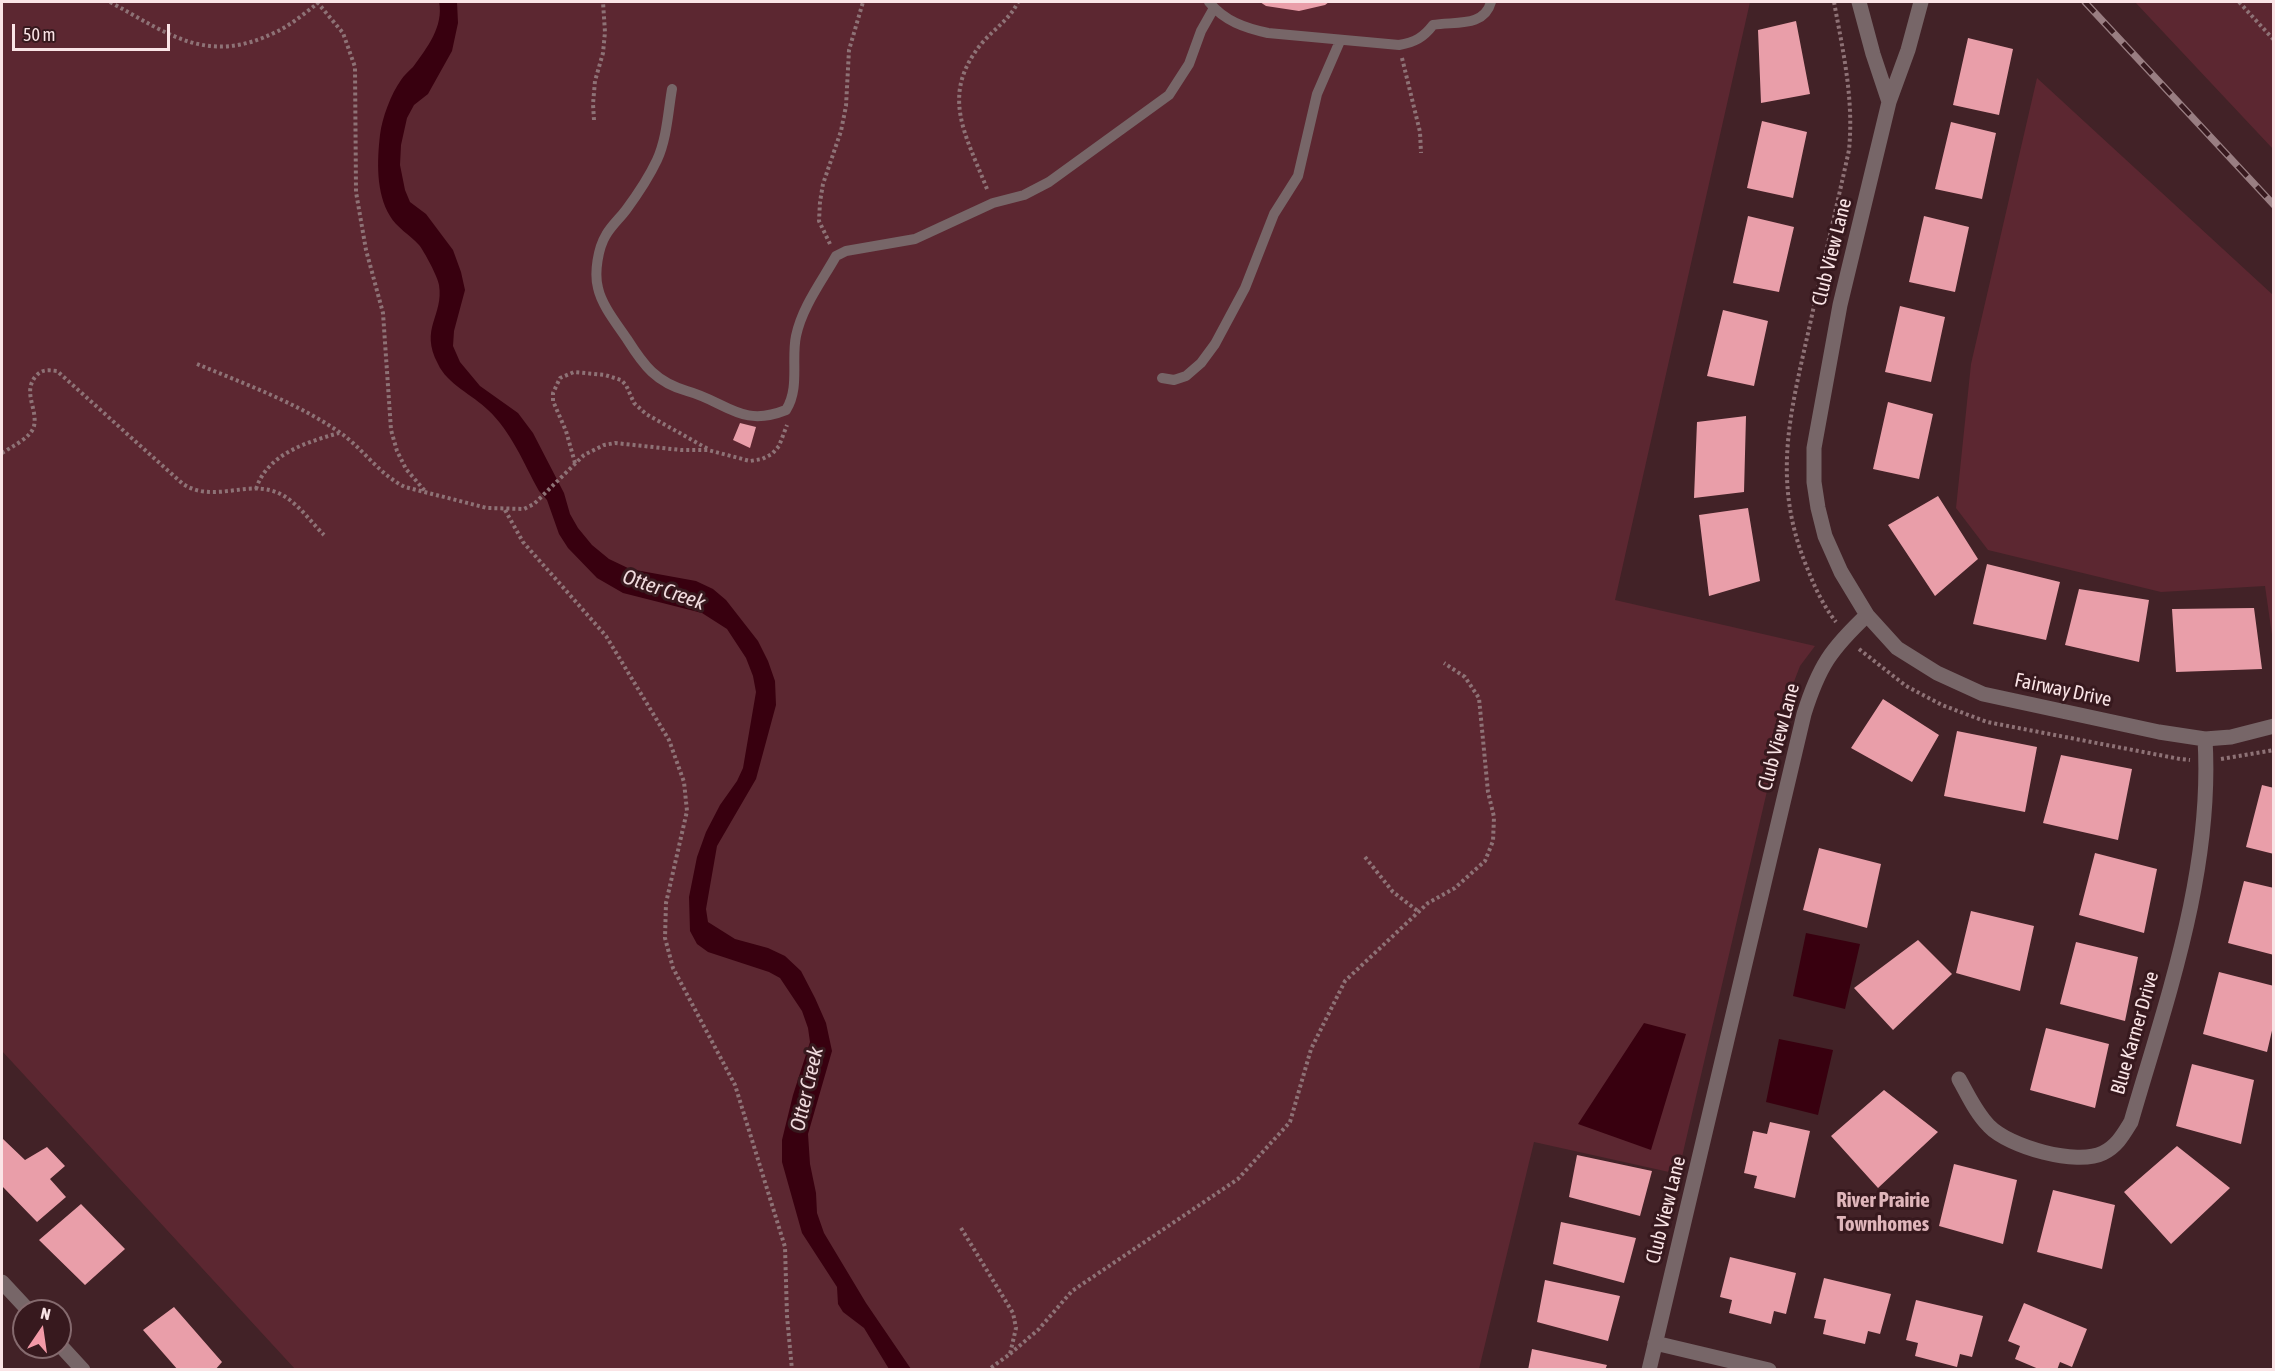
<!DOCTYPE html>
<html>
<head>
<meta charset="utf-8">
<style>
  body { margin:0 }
  #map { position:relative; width:2275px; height:1371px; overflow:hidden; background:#422227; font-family:"Asap Condensed",sans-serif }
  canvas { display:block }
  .frame { position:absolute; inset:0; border:3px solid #fae4e6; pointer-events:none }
  .north { position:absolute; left:12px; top:1299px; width:60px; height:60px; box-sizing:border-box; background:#37191e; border:2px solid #856a6e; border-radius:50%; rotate:13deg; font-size:16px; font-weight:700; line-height:24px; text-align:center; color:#fae4e6 }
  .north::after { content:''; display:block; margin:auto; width:21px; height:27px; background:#f39aa8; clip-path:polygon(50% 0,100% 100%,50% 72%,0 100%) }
  .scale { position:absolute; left:12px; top:24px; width:158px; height:27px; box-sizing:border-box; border:3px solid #fae4e6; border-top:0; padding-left:8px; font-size:18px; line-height:21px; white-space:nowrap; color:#fae4e6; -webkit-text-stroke:4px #37191e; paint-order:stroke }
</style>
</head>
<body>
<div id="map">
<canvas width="2275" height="1371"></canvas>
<div class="frame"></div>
<div class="north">N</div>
<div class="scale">50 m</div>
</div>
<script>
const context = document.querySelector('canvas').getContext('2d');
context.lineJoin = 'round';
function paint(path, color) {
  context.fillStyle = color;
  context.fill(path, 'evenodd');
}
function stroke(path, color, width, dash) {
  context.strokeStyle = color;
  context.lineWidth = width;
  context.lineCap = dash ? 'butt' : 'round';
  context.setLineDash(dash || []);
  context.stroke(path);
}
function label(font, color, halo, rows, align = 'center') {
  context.font = font + ' "Asap Condensed",sans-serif';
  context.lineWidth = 6;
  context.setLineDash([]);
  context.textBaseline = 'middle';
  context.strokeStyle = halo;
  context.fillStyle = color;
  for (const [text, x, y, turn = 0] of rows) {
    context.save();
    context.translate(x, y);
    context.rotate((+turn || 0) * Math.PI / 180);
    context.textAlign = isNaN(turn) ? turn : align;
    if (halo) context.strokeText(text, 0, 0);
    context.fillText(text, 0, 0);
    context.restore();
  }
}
paint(new Path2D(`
  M2,2H1750L1615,600L1815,646L1800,666L1790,692L1678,1174L1534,1142L1479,1369H295L2,1051Z
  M2135,2H2273V149Z
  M2037,78L2273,295V642L2265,586L2161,592L1988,550L1956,508L1971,364Z`), '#5c2731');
paint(new Path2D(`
  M439,2H457L458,23L452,51L428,94L414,105L407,118L401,145L400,165L405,190L410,202L426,214L453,250L461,272L465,290L454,331L453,346L460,362L480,386L518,413L533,433L564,493L570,514L578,528L592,545L609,559L630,569L696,581L713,589L726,600L758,641L768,661L775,681L776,705L756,779L717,846L706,909L708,922L735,939L768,948L785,956L801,971L815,998L826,1023L832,1051L808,1134L810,1164L816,1193L817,1213L824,1233L866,1303L911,1369H889L864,1328L843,1312L838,1304L837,1287L802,1233L782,1162V1140L793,1095L810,1042L808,1028L802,1011L780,978L769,972L708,952L697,944L690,931L689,897L697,857L706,832L720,805L737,781L743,768L756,692L753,676L746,658L727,629L702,613L623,593L597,578L568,548L559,534L547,500L539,491C524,464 511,431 488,410C473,395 447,384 438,364C419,328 444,316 439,285C438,277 424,251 419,245C410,235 396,227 390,216C376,193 377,161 380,135C382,118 391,94 401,80C404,75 409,71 413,67C427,48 444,26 439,2Z
  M1806,933L1860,944L1845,1009L1793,996Z
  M1644,1023L1686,1034L1651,1150L1578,1124Z
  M1779,1039L1833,1050L1818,1115L1766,1102Z`), '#38000f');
paint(new Path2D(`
  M1260,2H1329L1325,5L1299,11L1266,6Z
  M1796,21L1810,94L1761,103L1758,30Z
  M1968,38L2013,49L1999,115L1953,105Z
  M1762,121L1807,132L1793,198L1747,188Z
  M1951,122L1996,133L1982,199L1935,189Z
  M1748,216L1794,227L1779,292L1733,283Z
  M1924,216L1969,227L1955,292L1909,282Z
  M1900,306L1945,317L1931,382L1885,372Z
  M1723,310L1768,321L1754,386L1707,376Z
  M1888,402L1933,414L1919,479L1873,469Z
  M1746,416L1744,492L1694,498L1697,422Z
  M740,423L756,427L750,448L733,440Z
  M1938,496L1978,559L1935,596L1888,525Z
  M1748,508L1760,581L1709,596L1699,515Z
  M1987,564L2060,582L2046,640L1973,624Z
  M2079,589L2149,600L2139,662L2065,645Z
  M2254,608L2262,669L2176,672L2172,609Z
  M1883,699L1939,735L1912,782L1851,748Z
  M1957,731L2037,747L2025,812L1944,796Z
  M2061,755L2132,769L2118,840L2043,823Z
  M2262,785L2274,788V854L2246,847Z
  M1819,848L1881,864L1867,928L1803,910Z
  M2095,853L2157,869L2144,933L2079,915Z
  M2244,881L2274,888V955L2228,943Z
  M1971,911L2034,926L2020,991L1956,973Z
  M1918,940L1952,974L1893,1030L1854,988Z
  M2076,942L2138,957L2125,1021L2060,1004Z
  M2219,972L2274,986V1022L2267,1052L2203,1034Z
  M2046,1028L2109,1044L2095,1108L2030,1090Z
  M2192,1064L2254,1080L2241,1144L2176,1126Z
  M1884,1090L1938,1132L1878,1188L1831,1136Z
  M1770,1122L1810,1131L1795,1198L1754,1188L1757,1176L1744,1173L1753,1131L1767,1134Z
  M3,1139L25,1160L47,1147L65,1166L50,1179L66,1197L37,1222L2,1186Z
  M2177,1146L2230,1188L2171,1244L2124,1192Z
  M1577,1155L1652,1171L1640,1216L1569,1197Z
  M1954,1164L2017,1180L2003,1244L1939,1226Z
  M2053,1190L2115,1205L2102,1269L2037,1252Z
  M81,1204L125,1249L85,1285L39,1240Z
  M1561,1222L1636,1238L1624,1283L1553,1264Z
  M1730,1257L1796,1273L1786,1314L1774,1311L1771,1324L1729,1313L1732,1300L1720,1297Z
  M1824,1278L1891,1294L1880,1334L1868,1331L1865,1344L1823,1334L1826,1320L1814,1318Z
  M1545,1280L1620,1296L1608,1341L1537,1322Z
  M1916,1300L1983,1316L1972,1357L1960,1354L1957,1367L1915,1356L1918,1343L1906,1340Z
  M2024,1303L2087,1329L2072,1367L2060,1362L2057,1370H2041L2015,1359L2020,1346L2008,1341Z
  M174,1307L222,1362L215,1370H178L143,1330Z
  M1532,1349L1607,1365L1605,1370H1528Z`), '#e99ea9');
stroke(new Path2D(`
  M110,2C169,34 207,66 276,32C291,25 305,13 318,3
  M317,2L343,33L355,67L356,192L366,250L383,313L391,430L397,451L406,469L425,491
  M1834,2C1843,51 1854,99 1849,150C1837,205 1824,260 1812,315C1792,408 1769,478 1808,570C1815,588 1824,607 1836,622
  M2239,2L2274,40
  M1402,58L1420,132L1421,153
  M594,120L593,104L595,81L603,53L605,32L603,2
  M987,189C966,135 939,95 982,43C995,28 1010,19 1018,2
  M830,244L819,221L820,202L823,184L841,131L846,106L849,50L863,2
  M197,364C245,384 300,404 342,434C364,450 380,475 405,487L487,508L524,509L534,504L584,455L604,445L615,443L681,450H708L750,461L762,459L772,454L779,446L787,425
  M2,453C11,447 31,438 34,426C38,409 22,392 36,376C42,369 48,370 57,371L183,484C215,505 252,476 284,496C299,505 312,523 324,535
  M575,463L566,431L553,401V393L560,378L574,372L605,375L621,380L626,385L634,403L646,414L708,449
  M256,489C267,454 307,442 339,433
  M505,510L523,542L606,636L669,740L684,782L687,811L666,903L665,938L673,968L735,1085L785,1247L787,1316L792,1370
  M1859,649L1906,686L1942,705L1987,722L2180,759L2190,760
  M2221,759L2274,750
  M1365,857L1393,892L1419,912
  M961,1228L1013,1313L1016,1328L1010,1354L988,1370
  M1010,1354L1039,1329L1072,1291L1238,1179L1290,1122L1311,1049L1345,981L1428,903L1455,888L1485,861L1493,841L1494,817L1488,792L1479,698L1465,677L1444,663`), '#8e7276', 4, [3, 3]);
stroke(new Path2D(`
  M1209,2C1224,21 1245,28 1268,33L1399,45C1415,42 1423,38 1433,25C1454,21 1484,28 1491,2
  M672,89C668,112 667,138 657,160C649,177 637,195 626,210C620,218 611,226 606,235C598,248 594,273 598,288C602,306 617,324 627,339C644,366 656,382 687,391C727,402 741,428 786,410C800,388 791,360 796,336C802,307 822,281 836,256L846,251L915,239L993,203L1024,195L1049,182L1169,95L1189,64L1201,31L1214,8
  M1162,378L1174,380L1186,376L1201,363L1215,344L1245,288L1274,214L1298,176L1317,94L1340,41`), '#776668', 10);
stroke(new Path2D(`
  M1859,2L1873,54L1889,102
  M1921,2L1908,50L1889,102L1840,305L1814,448V482L1818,508L1825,536L1841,572L1867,615L1897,648L1937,673L1983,694L2159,732L2205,739L2231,737L2274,726
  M1959,1079C1968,1095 1976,1113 1989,1126C2009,1147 2077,1166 2103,1153C2117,1146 2123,1135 2131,1122C2167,998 2213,871 2205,739
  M2,1282L29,1311
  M1655,1343L1769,1370
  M60,1345L83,1370
  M1649,1370L1804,714C1819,666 1831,649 1867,615`), '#776668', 15);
const rail = new Path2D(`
  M2085,2L2274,205`);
stroke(rail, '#997e82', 7);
stroke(rail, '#37191e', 4.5, [14]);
label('20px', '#fae4e6', '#37191e', [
  ["Club View Lane",1832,252,-76],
  ["Fairway Drive",2063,690,12],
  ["Club View Lane",1779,737,-75],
  ["Blue Karner Drive",2135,1033,-74],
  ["Club View Lane",1666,1210,-76]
]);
label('italic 21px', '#f1dbde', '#37191e', [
  ["Otter Creek",664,590,19],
  ["Otter Creek",807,1089,-77]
]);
label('bold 21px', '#dfb5ba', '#37191e', [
  ["River Prairie",1883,1200],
  ["Townhomes",1883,1224]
]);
</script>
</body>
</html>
